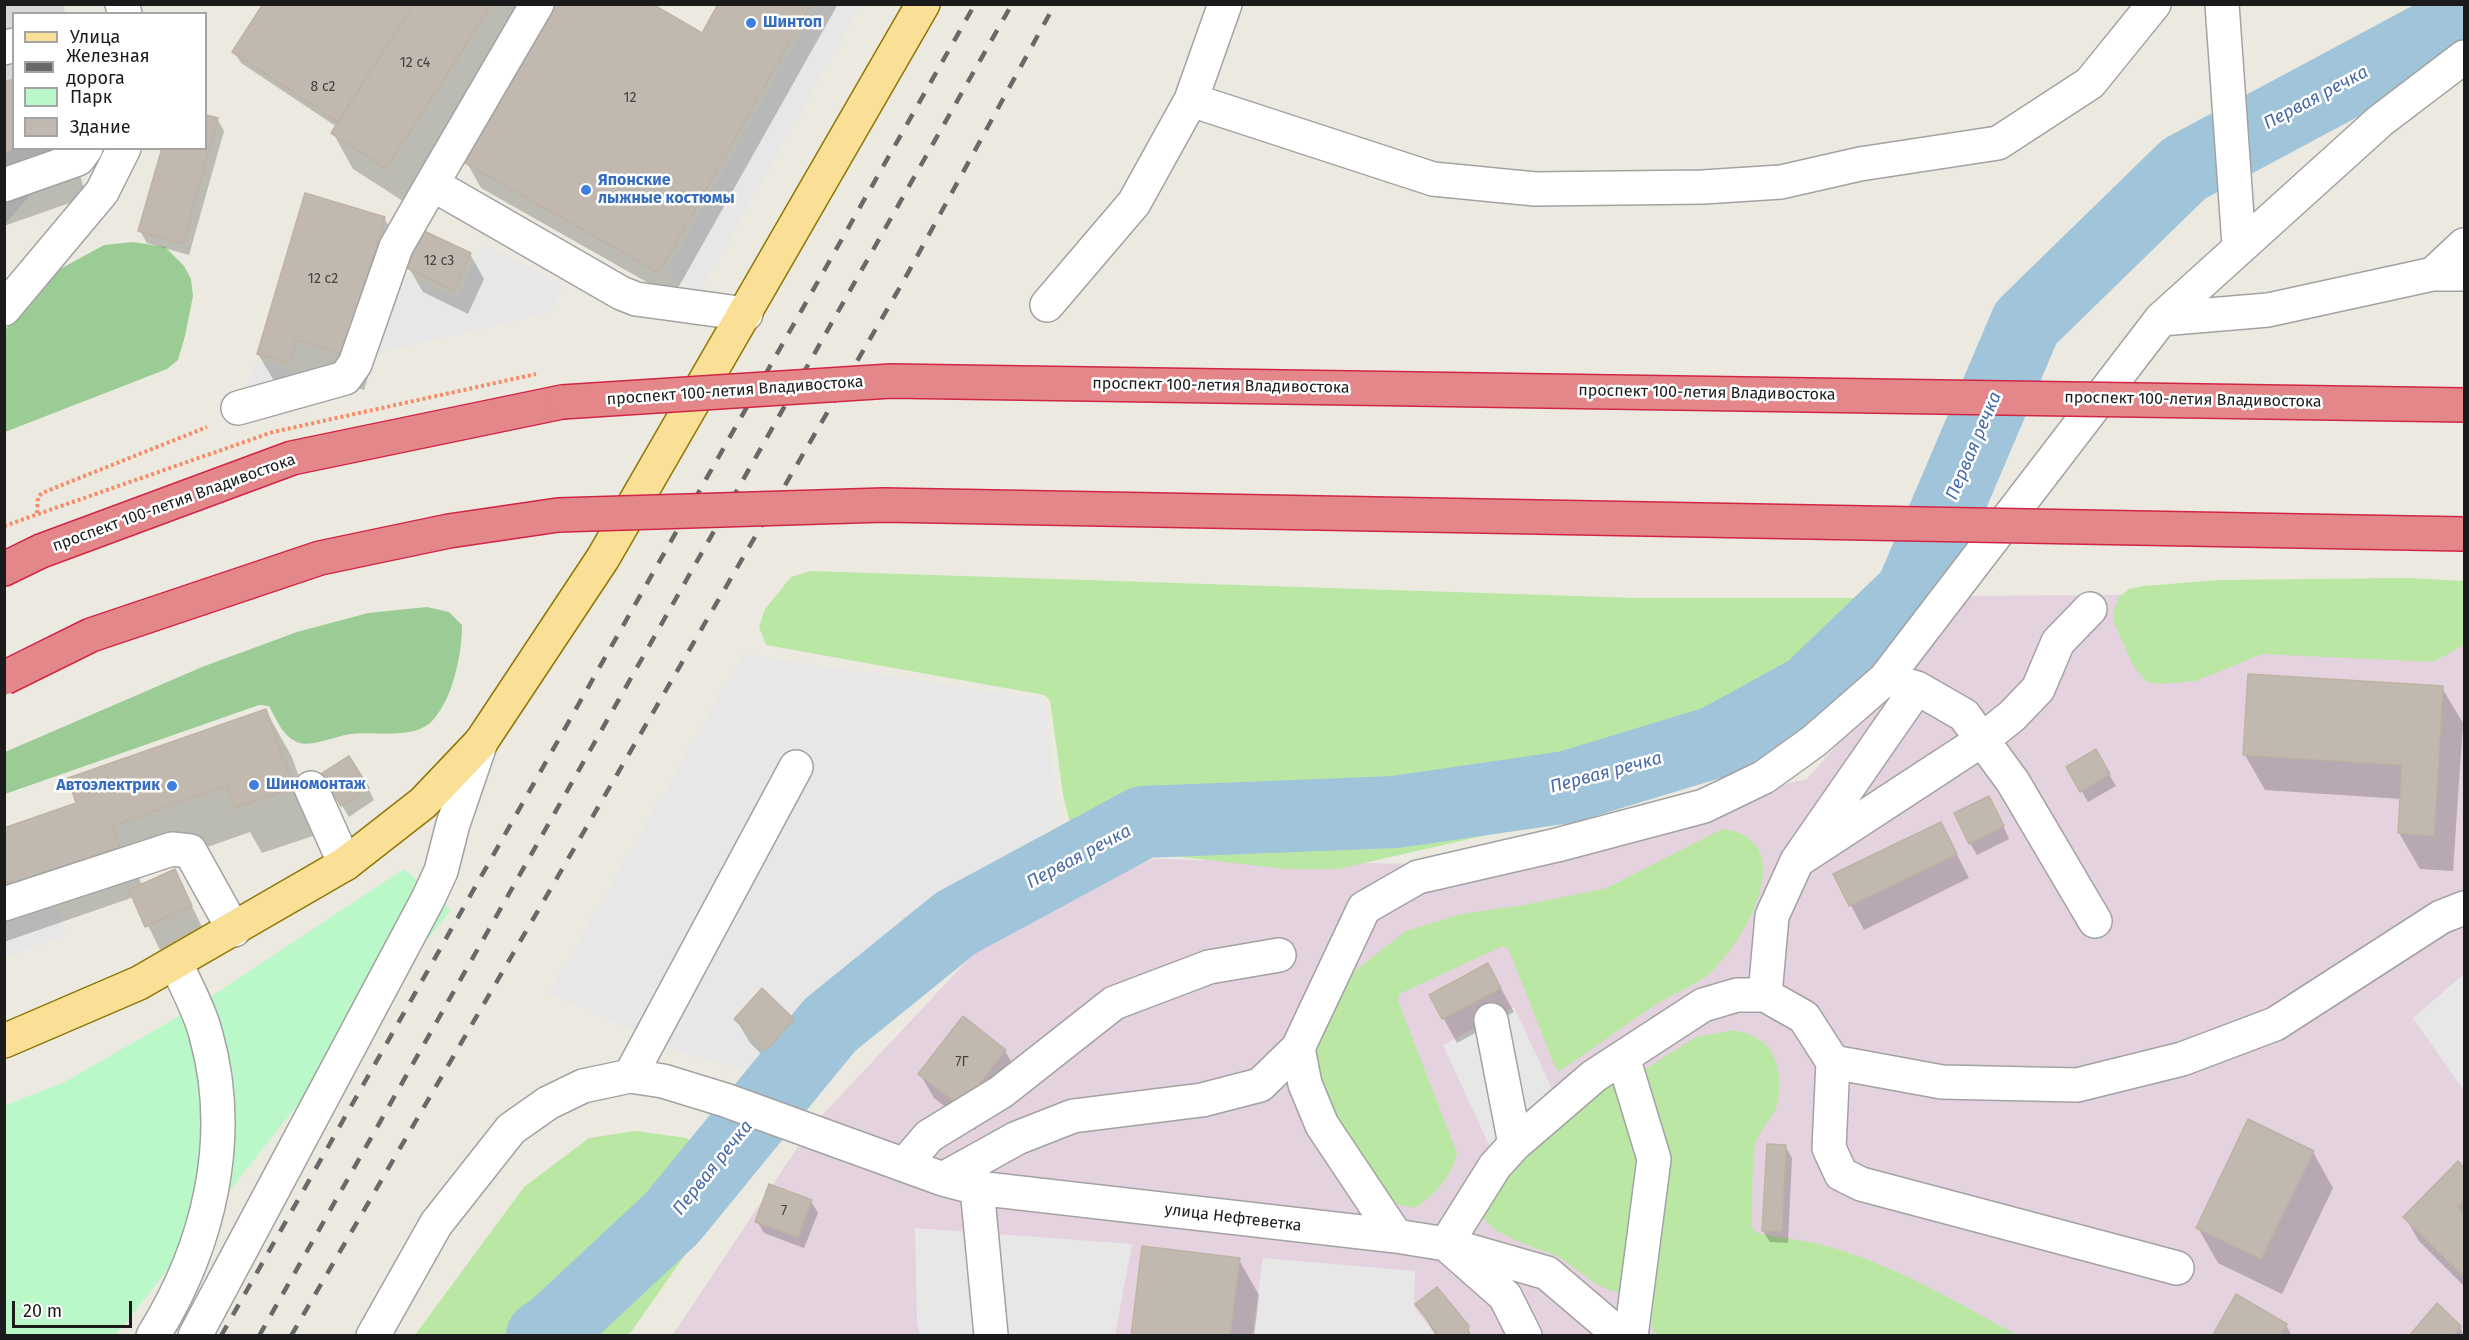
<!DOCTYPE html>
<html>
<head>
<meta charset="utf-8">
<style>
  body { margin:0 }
  #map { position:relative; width:2469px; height:1340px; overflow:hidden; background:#eceae0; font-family:"Fira Sans",sans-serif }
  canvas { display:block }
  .frame { position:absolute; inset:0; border:6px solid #1b1b1b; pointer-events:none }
  .legend { position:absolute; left:12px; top:12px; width:195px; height:138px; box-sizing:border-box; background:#fff; border:2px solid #a4a4a4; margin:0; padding:8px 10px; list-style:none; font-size:18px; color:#1b1b1b }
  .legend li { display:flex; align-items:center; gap:12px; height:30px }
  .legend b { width:30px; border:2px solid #a4a4a4 }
  .scale { position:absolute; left:12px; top:1301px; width:120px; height:27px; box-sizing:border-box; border:3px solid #1b1b1b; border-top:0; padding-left:8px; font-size:18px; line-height:21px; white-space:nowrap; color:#1b1b1b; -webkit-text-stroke:4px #fff; paint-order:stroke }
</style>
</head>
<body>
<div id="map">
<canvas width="2469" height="1340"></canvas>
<div class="frame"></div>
<ul class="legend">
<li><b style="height:8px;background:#fadf97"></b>Улица</li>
<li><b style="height:8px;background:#696969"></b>Железная дорога</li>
<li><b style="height:16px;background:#bbf8c9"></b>Парк</li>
<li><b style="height:16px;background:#c1b9b0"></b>Здание</li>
</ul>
<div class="scale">20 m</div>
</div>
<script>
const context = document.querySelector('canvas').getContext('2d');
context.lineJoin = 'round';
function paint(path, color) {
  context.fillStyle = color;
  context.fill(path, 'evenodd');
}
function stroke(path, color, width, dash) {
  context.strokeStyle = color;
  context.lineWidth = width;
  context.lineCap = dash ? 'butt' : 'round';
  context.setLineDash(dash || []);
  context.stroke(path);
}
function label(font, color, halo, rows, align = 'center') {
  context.font = font + ' "Fira Sans",sans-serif';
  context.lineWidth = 5;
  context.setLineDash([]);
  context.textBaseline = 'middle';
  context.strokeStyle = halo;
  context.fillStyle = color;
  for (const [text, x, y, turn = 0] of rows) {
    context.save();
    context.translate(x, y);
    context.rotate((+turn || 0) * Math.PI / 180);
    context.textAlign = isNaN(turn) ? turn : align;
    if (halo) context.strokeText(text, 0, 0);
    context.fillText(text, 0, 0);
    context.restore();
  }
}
paint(new Path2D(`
  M5,5H64L65,13L14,14V148L71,149L5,224Z`), '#d9d8d7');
paint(new Path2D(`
  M2464,592V1335L672,1336L811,1127L998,928L1153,859L1424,864L1807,779L1967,596Z`), '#e5d2df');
paint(new Path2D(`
  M810,571L1637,598H1874L1886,603L1892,614L1884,640L1861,670L1785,735L1723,777L1670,787L1553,820L1338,869H1285L1139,852L1121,850L1088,838L1070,823L1063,795L1050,700L1044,695L766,645L759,627L765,609L791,577Z
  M2407,578L2464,581V645L2433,662L2262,654L2196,681L2162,684L2147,682L2134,667L2114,623L2113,613L2119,597L2129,589L2144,586L2219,580Z
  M1722,829C1745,832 1763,843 1763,869C1763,904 1737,945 1713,970C1701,983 1678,991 1662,1001C1627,1023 1594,1048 1560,1071L1555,1067L1508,948L1503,946L1399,994L1398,1001L1457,1153C1453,1175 1434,1197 1414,1208L1399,1205L1383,1191L1334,1121L1314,1080L1313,1047L1351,974L1406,931L1461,914L1524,905L1607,888Z
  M1733,1030C1761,1035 1776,1048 1779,1077C1780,1089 1779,1102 1774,1113C1768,1123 1757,1134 1755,1145C1751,1171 1753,1201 1752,1228L1757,1233C1781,1238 1806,1240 1830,1247C1897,1266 1956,1302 2017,1335H1656L1649,1319L1644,1070L1696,1037Z
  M1613,1079L1643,1157L1621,1291L1617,1292C1591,1287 1575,1264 1552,1254C1535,1247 1489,1234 1483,1216L1506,1173Z
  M635,1131L687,1138L723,1176L718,1208L631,1332L626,1336L415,1335L524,1187L589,1138Z`), '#bbe7a5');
paint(new Path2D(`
  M133,242L165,247L184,266L191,279L193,296L185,336L178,360L167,369L5,432V330L60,269L104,245Z
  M427,607L449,612L462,625C462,654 453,698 433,720C414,742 369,729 345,735C333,738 311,746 300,743C283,738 277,720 269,706L259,705L5,794V752L202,667L297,632L368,613Z`), '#9ccc95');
paint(new Path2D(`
  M404,869L451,910L116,1335L5,1336V1105L63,1083L198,1005Z`), '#bbf8c9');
paint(new Path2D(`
  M816,5H861L700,292L666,273Z
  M483,243L564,286L553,311L376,354L405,275L457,298Z
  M255,360L326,379L237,421Z
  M743,654L1045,699L1059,821L810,1017L796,1019L761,986L732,1019L766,1051L748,1070L685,1054L549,993Z
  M55,895L66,935L5,958V911Z
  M2464,974V1091L2413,1018Z
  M1514,1007L1553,1091L1489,1145L1443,1045Z
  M915,1228L1132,1244L1115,1335H920L917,1321Z
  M1263,1258L1415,1271L1414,1307L1436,1335H1252Z`), '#e7e7e7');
paint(new Path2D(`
  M265,4H536L406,203L353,169L333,133L337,127L241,63L234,52Z
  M720,4H838L673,297L481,188L467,163L703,35Z
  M4,83L14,148H71L87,197L4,226Z
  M206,116L218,120L224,131L189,255L147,243L140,231L206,148Z
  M384,218L405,254L364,390L316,375L279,389L258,354Z
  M425,233L470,254L484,279L468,314L423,292L409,268Z
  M2442,688L2463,723L2453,871L2420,869L2399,833L2401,799L2265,790L2245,755Z
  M266,711L292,757L319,834L262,853L250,832L137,872L142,886L175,871L204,931L160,950L134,897L4,942V829L78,804Z
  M2095,751L2116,786L2088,802L2068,767Z
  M330,786L368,788L374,800L349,817Z
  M1996,809L2009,839L1977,855L1970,843Z
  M1941,824L1969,878L1864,930L1835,875Z
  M1488,965L1514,1012L1457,1043L1431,995Z
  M736,1019L792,1020L806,1044L781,1073L750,1043Z
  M1005,1051L1019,1075L975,1130L934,1098L920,1074Z
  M1785,1146L1792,1158L1788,1243L1770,1242L1763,1231Z
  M2313,1152L2333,1188L2282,1294L2218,1263L2198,1228Z
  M2458,1163L2464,1170V1286L2419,1241L2405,1217Z
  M811,1201L818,1213L804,1248L764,1233L757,1221Z
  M1239,1260L1259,1295L1254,1336H1132Z
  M1417,1304L1467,1327L1472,1336H1436Z
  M2286,1325L2292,1336H2214Z
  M2460,1327L2464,1336H2411Z`), '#0003');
stroke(new Path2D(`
  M542,1336L555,1327L672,1218L830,1025L956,923L1143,822L1395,812L1567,787L1715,742L1810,690L1911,593L2026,323L2184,169L2464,19`), '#a0c4da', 72);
const building = new Path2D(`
  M263,4H414L338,122L232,52Z
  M414,4H492L386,169L331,133Z
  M555,4H652L702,33L718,4H811L659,273L465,163Z
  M14,79V148H16L4,152V82Z
  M206,115L218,118L183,244L138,231L162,148H206Z
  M305,193L385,217L344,355L296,340L289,363L257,354Z
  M424,231L471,253L454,291L407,268Z
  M2248,674L2443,686L2434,836L2398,833L2402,765L2243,755Z
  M266,709L294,788L235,808L227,786L112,826L120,847L4,887V828L76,803L68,778Z
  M2096,749L2110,774L2080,792L2066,767Z
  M349,756L369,788L341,806L321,774Z
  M1989,796L2004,826L1969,844L1954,813Z
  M1941,822L1957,854L1849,906L1833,874Z
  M175,869L192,906L145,927L129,890Z
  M1488,963L1501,988L1442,1019L1429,995Z
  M762,988L794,1019L767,1050L734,1019Z
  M963,1016L1006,1050L961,1107L918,1074Z
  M2248,1119L2314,1151L2261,1259L2196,1228Z
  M1767,1144L1786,1145L1782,1231H1762Z
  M2458,1161L2464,1168V1200L2458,1207L2464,1214V1277L2403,1217Z
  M769,1184L812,1200L798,1237L755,1222Z
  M1142,1246L1240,1258L1230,1336H1131Z
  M1437,1287L1469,1326L1467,1336H1440L1415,1304Z
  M2236,1294L2287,1324L2280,1336H2212Z
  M2437,1303L2461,1326L2453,1336H2409Z`);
paint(building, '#c1b9b0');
stroke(building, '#beb3a3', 1.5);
const minor = new Path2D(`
  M122,4L125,14
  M537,4L432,184L621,293L636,299L746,314
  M2222,4L2239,245
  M4,48L14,45
  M1191,100L1433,179L1535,189L1703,187L1781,182L1860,164L1998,143L2090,83L2154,4
  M4,185L78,159L86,148
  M2433,274L2464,245
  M1047,305L1134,203L1191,100L1225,4
  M4,309L102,192L124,148
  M2161,319L2268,310L2433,274H2464
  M238,408L345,378L355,364L396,247L432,184
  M1896,682L1917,688L1964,715L2013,782L2095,921
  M311,788L345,864
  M1797,861L1982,740L2012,716L2038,689L2058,642L2090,609
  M4,904L172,849L190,851L234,930
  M1765,995L1772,916L1797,861L1917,688
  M1491,1020L1515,1144
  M1298,1048L1305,1084L1322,1125L1396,1236
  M1623,1057L1654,1159L1631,1336
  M1833,1062L1829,1148L1841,1174L1861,1184L2177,1268
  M630,1076L796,767
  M905,1164L929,1136L1001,1092L1114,1003L1209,967L1279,955
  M943,1179L1017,1138L1073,1116L1202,1100L1260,1085L1298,1048L1364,908L1418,877L1557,845L1704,806L1764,777L1814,741L1885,679L2161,319L2380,121L2464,57
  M977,1188L991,1335
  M153,1336C209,1246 235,1138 206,1035C200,1010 186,987 176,963
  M195,1336L428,899L441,871L453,824L481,742
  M373,1336L436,1224L511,1129L548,1103L583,1086L630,1076L663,1081L725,1100L943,1179L977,1188L1396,1236L1446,1244L1547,1273L1621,1336
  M1525,1336L1505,1296L1446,1244L1495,1166L1515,1144L1594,1076L1703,1005L1737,995H1765L1804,1017L1833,1062L1942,1082L2077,1085L2182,1059L2275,1024L2441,917L2464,908`);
const major = new Path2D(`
  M4,1041L139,983L345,864L423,803L481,742L603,558L923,4`);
const highway = new Path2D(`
  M4,569L41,551L292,458L562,402`);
stroke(minor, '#a2a2a2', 36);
stroke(major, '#907602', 36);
stroke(highway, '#d22546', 36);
stroke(new Path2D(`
  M37,513L38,497L42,493L207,427`), '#f88b65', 4, [3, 3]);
stroke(minor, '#fff', 33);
stroke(major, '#fadf97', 33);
stroke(highway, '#e4878a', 33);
stroke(new Path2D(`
  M221,1336L975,4
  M259,1336L1012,4
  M291,1336L903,282L1055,4`), '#696969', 4.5, [12, 12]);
const highwayBridge = new Path2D(`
  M562,402L891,381L2464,405
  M4,678L91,635L320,558L449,531L558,515L884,505L2464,534`);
stroke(highwayBridge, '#d22546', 36, []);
stroke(new Path2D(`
  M4,526L273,432L536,374`), '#f88b65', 4, [3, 3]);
stroke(highwayBridge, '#e4878a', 33);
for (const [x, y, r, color] of [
  [751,23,6,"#3f7fe0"],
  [586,190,6,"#3f7fe0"],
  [254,785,6,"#3f7fe0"],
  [172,786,6,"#3f7fe0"]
]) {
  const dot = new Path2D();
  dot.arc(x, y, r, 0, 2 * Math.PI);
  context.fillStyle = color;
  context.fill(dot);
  stroke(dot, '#fff', 2);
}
label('14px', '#444240', null, [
  ["12 с4",415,63],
  ["8 с2",323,87],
  ["12",630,98],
  ["12 с3",439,261],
  ["12 с2",323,279],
  ["7Г",962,1062],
  ["7",784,1211]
]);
label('bold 16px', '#366cbe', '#fff', [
  ["Шинтоп",763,23],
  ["Японские",598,181],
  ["лыжные костюмы",598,199],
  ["Шиномонтаж",266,785],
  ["Автоэлектрик",160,786,"right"]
], 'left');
label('16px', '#1b1b1b', '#fff', [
  ["проспект 100-летия Владивостока",1221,386,1],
  ["проспект 100-летия Владивостока",735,391,-4],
  ["проспект 100-летия Владивостока",1707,393,1],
  ["проспект 100-летия Владивостока",2193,400,1],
  ["проспект 100-летия Владивостока",174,503,-20],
  ["улица Нефтеветка",1233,1218,7]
]);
label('italic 18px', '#496aa8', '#fff', [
  ["Первая речка",2316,98,-28],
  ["Первая речка",1974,446,-67],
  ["Первая речка",1606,773,-15],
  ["Первая речка",1079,857,-28],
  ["Первая речка",713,1168,-51]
]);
</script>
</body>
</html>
